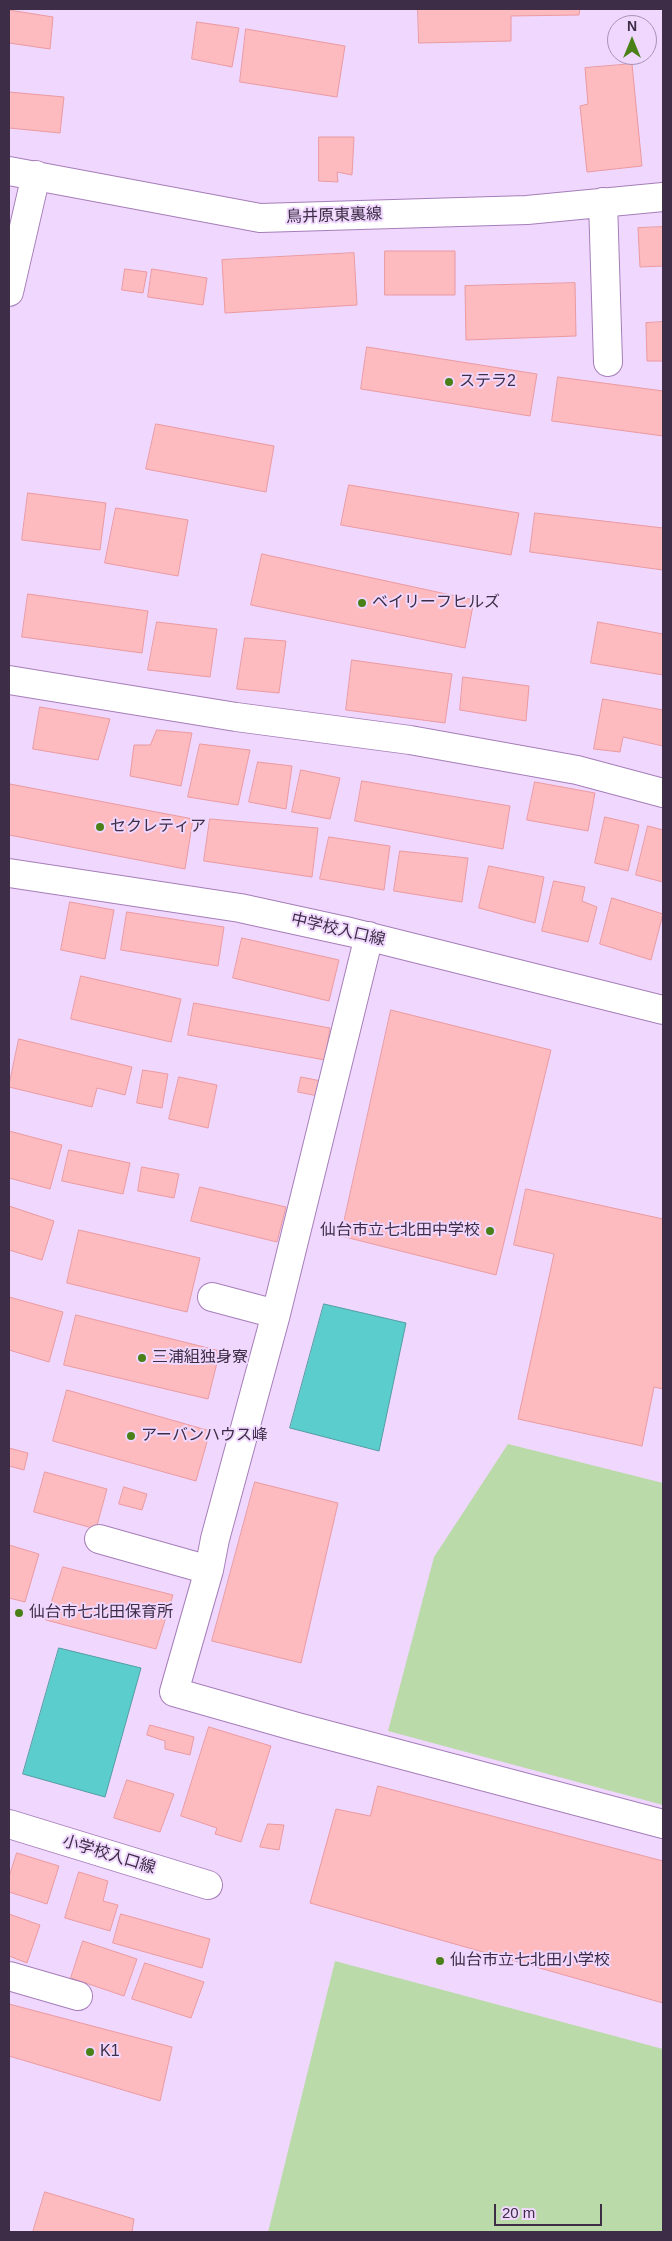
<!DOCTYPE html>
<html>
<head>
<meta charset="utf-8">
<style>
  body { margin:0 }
  #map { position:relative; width:672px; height:2241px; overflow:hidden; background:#f0d7fe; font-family:Helvetica,sans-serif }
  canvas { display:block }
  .frame { position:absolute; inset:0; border:10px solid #3d2d46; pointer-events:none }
  .north { position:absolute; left:607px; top:15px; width:50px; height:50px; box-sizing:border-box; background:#f0d7fe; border:1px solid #a893b4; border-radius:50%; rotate:0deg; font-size:14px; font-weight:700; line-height:20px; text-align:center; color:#3d2d46 }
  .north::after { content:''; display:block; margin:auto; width:18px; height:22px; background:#4a8018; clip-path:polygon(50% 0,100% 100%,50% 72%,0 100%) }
  .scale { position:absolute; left:494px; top:2204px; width:108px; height:22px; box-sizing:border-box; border:2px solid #3d2d46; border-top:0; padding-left:6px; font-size:15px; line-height:18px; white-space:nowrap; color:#3d2d46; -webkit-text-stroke:4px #f0d7fe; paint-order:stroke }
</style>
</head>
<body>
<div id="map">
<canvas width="672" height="2241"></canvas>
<div class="frame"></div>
<div class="north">N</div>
<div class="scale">20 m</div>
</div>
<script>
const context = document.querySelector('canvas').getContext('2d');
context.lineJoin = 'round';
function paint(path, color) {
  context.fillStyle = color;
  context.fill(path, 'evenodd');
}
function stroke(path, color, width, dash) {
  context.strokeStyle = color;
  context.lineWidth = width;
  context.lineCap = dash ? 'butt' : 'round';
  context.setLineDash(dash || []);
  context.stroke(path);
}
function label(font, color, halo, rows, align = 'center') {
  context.font = font + ' Helvetica,"Noto Sans JP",sans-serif';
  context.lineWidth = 4;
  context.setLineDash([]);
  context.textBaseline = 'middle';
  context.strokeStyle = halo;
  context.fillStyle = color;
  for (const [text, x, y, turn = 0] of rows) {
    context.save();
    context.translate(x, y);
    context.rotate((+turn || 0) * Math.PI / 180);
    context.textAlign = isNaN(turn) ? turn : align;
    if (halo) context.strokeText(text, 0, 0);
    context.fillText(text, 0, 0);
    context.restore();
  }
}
paint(new Path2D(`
  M508,1444L663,1483V1805L388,1731L434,1557Z
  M335,1961L663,2049V2232H268Z`), '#bbdaa9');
const water = new Path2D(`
  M324,1304L406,1323L379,1451L290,1428Z
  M59,1648L141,1668L105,1797L23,1774Z`);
paint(water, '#5bcdcc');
stroke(water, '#529da4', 1);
const building = new Path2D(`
  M418,9H580L579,15L511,16V41L419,43Z
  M9,10L53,17L50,49L9,43Z
  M197,22L239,28L232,67L192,59Z
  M246,29L345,46L337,97L240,82Z
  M632,64L642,166L587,172L580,106L588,104L585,68Z
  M9,92L64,97L60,133L9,128Z
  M319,137H354L352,175L337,172L338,182L319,181Z
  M663,227V266L640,267L638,228Z
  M385,251H455V295H385Z
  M354,253L357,305L225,313L222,260Z
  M125,269L147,272L143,293L122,290Z
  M152,269L207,278L203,305L148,297Z
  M575,283L576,336L466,340L465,286Z
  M663,322V361H647L646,323Z
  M367,347L537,374L530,416L361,389Z
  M558,377L663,391V436L552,421Z
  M156,424L274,446L266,492L146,469Z
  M349,485L519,513L511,555L341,525Z
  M28,493L106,503L100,550L22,540Z
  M116,508L188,520L178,576L105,563Z
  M535,513L663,528V570L530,552Z
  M262,554L474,600L465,648L251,605Z
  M28,594L148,611L142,653L22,637Z
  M157,622L217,629L210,677L148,670Z
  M598,622L663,634V675L591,663Z
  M245,638L286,641L279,693L237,689Z
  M352,660L452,674L445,723L346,710Z
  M463,677L529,686L526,721L460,710Z
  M603,699L663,710V746L623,737L620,752L594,749Z
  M40,707L110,719L98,760L33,749Z
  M157,730L192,733L181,786L130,776L134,745H150Z
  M200,744L250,750L238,805L188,797Z
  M258,762L292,766L286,809L249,802Z
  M301,770L340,778L330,819L292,812Z
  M362,781L510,806L503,849L355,821Z
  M535,782L595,793L588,831L527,820Z
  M10,784L193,819L185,869L9,835Z
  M605,817L639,825L628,871L595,863Z
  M210,819L318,828L312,877L204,861Z
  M648,826L663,830V882L636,875Z
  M329,837L390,846L384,890L320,879Z
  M400,851L468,858L462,902L394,891Z
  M489,866L544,877L535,923L479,908Z
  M554,881L585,887L582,901L597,907L588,942L542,931Z
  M612,898L663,914L651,960L600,944Z
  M70,902L114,910L105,959L61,950Z
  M127,912L224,927L218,966L121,950Z
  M242,938L339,960L329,1001L233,978Z
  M81,976L181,999L171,1042L71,1019Z
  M194,1003L330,1028L325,1060L188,1035Z
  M391,1010L551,1050L496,1275L341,1236Z
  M19,1039L132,1067L125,1095L97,1088L92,1107L9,1087Z
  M143,1070L168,1074L162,1108L137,1103Z
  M179,1077L217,1085L208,1128L169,1119Z
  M301,1077L326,1082L323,1097L298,1092Z
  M9,1131L62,1145L50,1189L9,1178Z
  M69,1150L130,1163L123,1194L62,1181Z
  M142,1167L179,1174L174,1198L138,1191Z
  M200,1187L286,1207L277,1242L191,1221Z
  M526,1189L663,1219V1389L654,1387L642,1446L518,1419L554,1254L514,1245Z
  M9,1206L54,1221L42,1260L9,1250Z
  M79,1230L200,1258L187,1312L67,1283Z
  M9,1297L63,1312L49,1362L9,1350Z
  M76,1315L220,1351L208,1399L64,1365Z
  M67,1390L210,1431L196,1481L53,1441Z
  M9,1448L28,1453L24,1470L9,1466Z
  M45,1472L107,1489L96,1529L34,1512Z
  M255,1482L338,1503L301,1663L212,1641Z
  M124,1487L147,1494L142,1510L119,1504Z
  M9,1545L39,1554L25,1602L9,1598Z
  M63,1567L173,1595L156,1649L46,1620Z
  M150,1725L194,1737L190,1755L165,1749V1741L147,1735Z
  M209,1727L271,1746L241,1842L215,1834L217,1828L181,1816Z
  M127,1780L174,1794L160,1832L114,1818Z
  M378,1786L663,1861V2003L310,1903L336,1809L370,1816Z
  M268,1824L284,1825L279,1850L260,1847Z
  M17,1853L59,1866L47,1904L9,1892V1877Z
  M79,1872L108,1881L103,1901L118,1905L110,1931L65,1918Z
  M9,1914L40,1925L27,1963L9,1956Z
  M121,1914L210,1939L202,1968L113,1943Z
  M83,1941L137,1959L124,1996L71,1978Z
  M145,1963L204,1982L191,2018L132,1999Z
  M9,2004L172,2047L160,2101L9,2056Z
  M45,2192L134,2219L132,2232H33Z`);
paint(building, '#fdbabf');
stroke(building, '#ea9aa0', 1);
const minor = new Path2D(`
  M9,171L260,218L527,210L663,197
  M603,202L608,362
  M9,292L36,175
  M9,680L236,717L410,740L577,770L663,793
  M9,873L240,908L350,932L663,1010
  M212,1297L276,1314L369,936
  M99,1539L209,1570L215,1539L276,1314
  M209,1570L174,1692L297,1727L663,1824
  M9,1824L208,1885
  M9,1976L78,1996`);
stroke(minor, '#a57eb9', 30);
stroke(minor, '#fff', 28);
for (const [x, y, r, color] of [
  [449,382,5,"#4a8018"],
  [362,603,5,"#4a8018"],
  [100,827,5,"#4a8018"],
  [490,1231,5,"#4a8018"],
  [142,1358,5,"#4a8018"],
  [131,1436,5,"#4a8018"],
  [19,1613,5,"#4a8018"],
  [440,1961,5,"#4a8018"],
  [90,2052,5,"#4a8018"]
]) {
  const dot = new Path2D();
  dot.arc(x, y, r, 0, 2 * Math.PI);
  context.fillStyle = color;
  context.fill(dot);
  stroke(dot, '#f0d7fe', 2);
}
label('16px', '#3d2d46', '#f0d7fe', [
  ["鳥井原東裏線",334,216,-2],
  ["中学校入口線",338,930,13],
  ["小学校入口線",109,1855,17]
]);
label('16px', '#3d2d46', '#f0d7fe', [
  ["ステラ2",459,382],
  ["ベイリーフヒルズ",372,603],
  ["セクレティア",110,827],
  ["仙台市立七北田中学校",480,1231,"right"],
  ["三浦組独身寮",152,1358],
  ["アーバンハウス峰",141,1436],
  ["仙台市七北田保育所",29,1613],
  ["仙台市立七北田小学校",450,1961],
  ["K1",100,2052]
], 'left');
</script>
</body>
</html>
